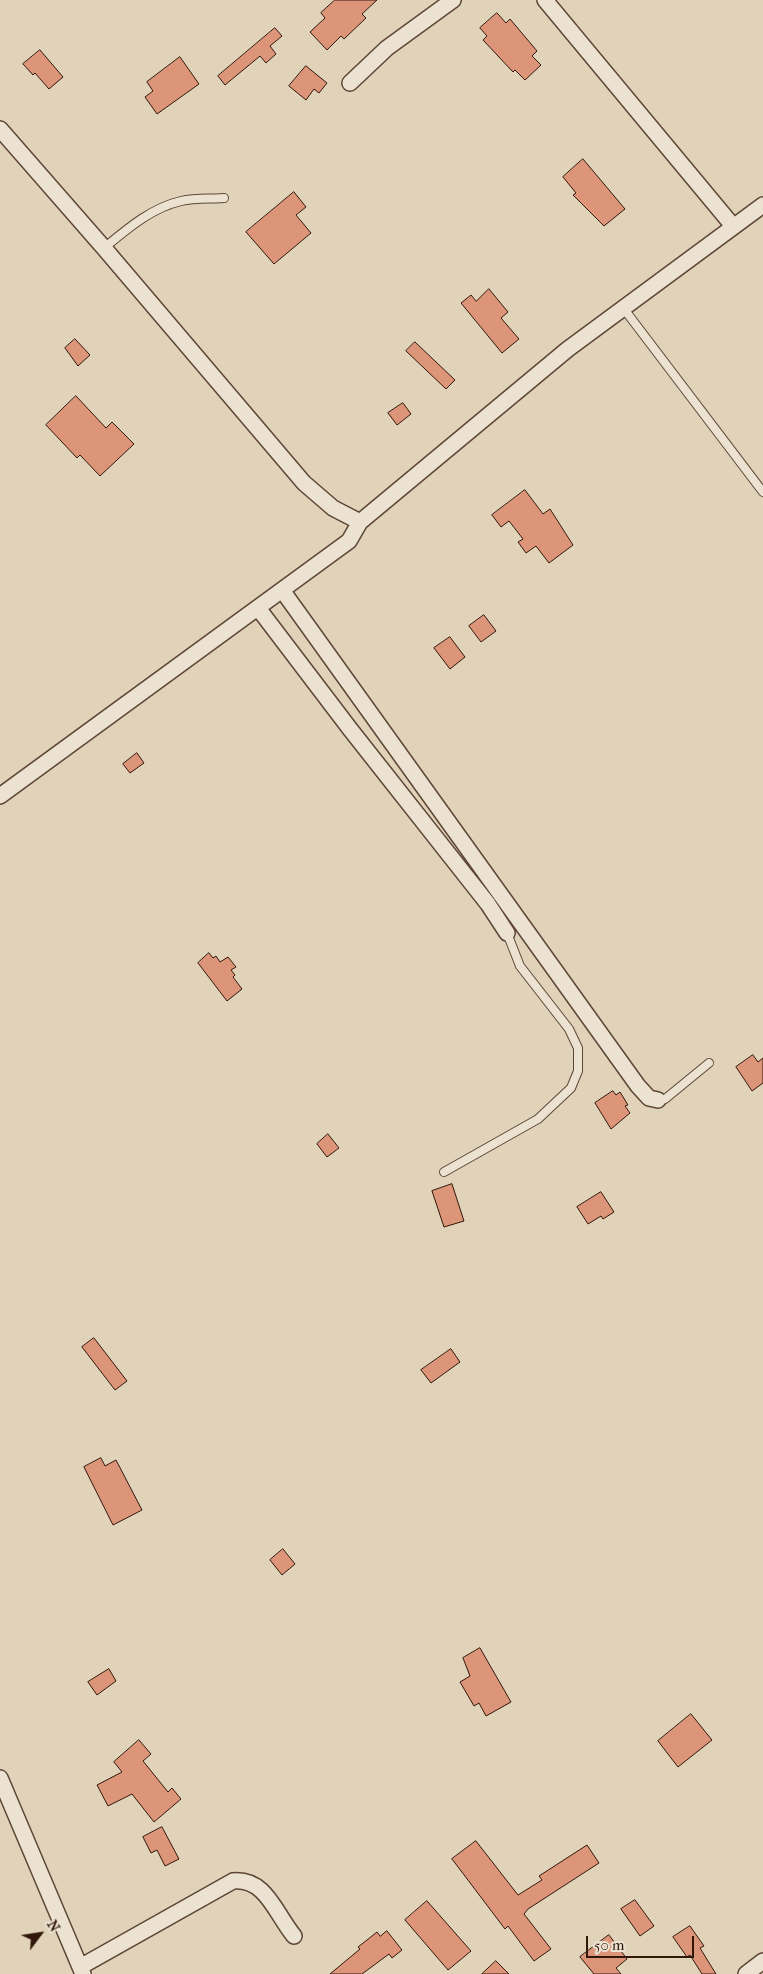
<!DOCTYPE html>
<html>
<head>
<meta charset="utf-8">
<style>
  body { margin:0 }
  #map { position:relative; width:763px; height:1974px; overflow:hidden; background:#e0d3b9; font-family:"IM FELL French Canon",serif }
  canvas { display:block }
  .north { position:absolute; left:15px; top:1909px; width:50px; height:50px; -webkit-text-stroke:4px #ebe2d2; paint-order:stroke; rotate:59deg; font-size:14px; font-weight:700; line-height:20px; text-align:center; color:#32170b }
  .north::after { content:''; display:block; margin:auto; width:18px; height:22px; background:#32170b; clip-path:polygon(50% 0,100% 100%,50% 72%,0 100%) }
  .scale { position:absolute; left:586px; top:1936px; width:108px; height:22px; box-sizing:border-box; border:2px solid #32170b; border-top:0; padding-left:6px; font-size:15px; line-height:18px; white-space:nowrap; color:#32170b; -webkit-text-stroke:4px #ebe2d2; paint-order:stroke }
</style>
</head>
<body>
<div id="map">
<canvas width="763" height="1974"></canvas>
<div class="north">N</div>
<div class="scale">50 m</div>
</div>
<script>
const context = document.querySelector('canvas').getContext('2d');
context.lineJoin = 'round';
function paint(path, color) {
  context.fillStyle = color;
  context.fill(path, 'evenodd');
}
function stroke(path, color, width, dash) {
  context.strokeStyle = color;
  context.lineWidth = width;
  context.lineCap = dash ? 'butt' : 'round';
  context.setLineDash(dash || []);
  context.stroke(path);
}
const building = new Path2D(`
  M335,0H377L362,14L366,18L344,39L341,36L327,50L310,32L325,18L321,13Z
  M497,13L506,23L510,19L537,51L532,56L541,65L525,80L515,70L513,72L483,40L487,36L480,28Z
  M275,28L282,36L270,46L276,54L266,63L260,56L225,85L218,76Z
  M40,50L63,77L49,89L35,73L33,75L23,64Z
  M180,57L199,84L157,114L145,97L153,91L147,82Z
  M306,66L327,83L319,93L314,89L306,100L289,86Z
  M583,159L625,209L604,226L573,195L576,193L563,177Z
  M294,192L306,207L296,215L311,233L274,264L246,232Z
  M489,289L508,312L501,318L519,339L502,353L461,303L471,295L476,301Z
  M75,339L90,355L78,366L65,348Z
  M415,342L455,380L446,389L406,351Z
  M76,396L106,428L112,422L134,444L100,476L80,455L77,458L46,425Z
  M403,403L411,414L397,425L388,413Z
  M525,490L543,514L550,509L573,545L549,563L536,546L526,553L518,542L523,539L509,521L501,527L492,515Z
  M484,615L496,631L481,642L469,626Z
  M450,637L465,657L450,669L434,648Z
  M137,753L144,763L130,773L123,764Z
  M209,953L213,958L216,956L220,962L228,957L236,967L231,970L235,975L233,977L242,989L227,1001L198,963Z
  M753,1055L758,1062L763,1058V1083L752,1091L736,1067Z
  M613,1091L616,1095L620,1092L628,1105L625,1106L630,1113L611,1129L595,1103Z
  M328,1134L339,1148L327,1157L317,1144Z
  M452,1184L464,1221L444,1227L432,1191Z
  M601,1192L614,1212L603,1219L601,1216L588,1224L577,1207Z
  M94,1338L127,1381L115,1390L82,1347Z
  M451,1349L460,1362L431,1383L421,1370Z
  M101,1458L105,1466L116,1460L142,1510L113,1525L84,1467Z
  M283,1549L295,1564L282,1575L270,1560Z
  M480,1648L511,1702L486,1716L479,1703L474,1706L460,1682L470,1676L463,1658Z
  M109,1669L116,1681L97,1695L88,1682Z
  M691,1714L712,1740L678,1767L658,1741Z
  M139,1740L151,1754L143,1761L168,1792L172,1788L181,1799L154,1822L132,1794L108,1806L97,1785L122,1772L114,1762Z
  M162,1827L179,1859L165,1866L157,1850L151,1853L143,1837Z
  M476,1841L518,1895L542,1880L539,1876L587,1845L599,1863L528,1909L524,1914L551,1949L534,1961L508,1926L505,1929L452,1859Z
  M635,1900L654,1926L640,1936L621,1909Z
  M427,1901L471,1951L448,1970L405,1920Z
  M690,1926L704,1946L700,1948L716,1974H702L690,1955L687,1957L673,1937Z
  M387,1931L402,1950L392,1958L389,1954L362,1974H330L360,1949L358,1947L367,1940L377,1932L380,1936Z
  M609,1935L627,1959L616,1968L621,1974H594L580,1957Z
  M496,1961L509,1974H482Z`);
paint(building, '#dc9578');
stroke(building, '#32170b', 1);
const service = new Path2D(`
  M104,248C127,229 151,208 181,201C195,198 210,199 224,198
  M624,309L763,492
  M658,1100L665,1099L709,1063
  M444,1172L538,1119L571,1088L578,1071V1048L569,1029L520,966L507,933`);
const minor = new Path2D(`
  M545,0L733,226
  M350,83L387,48L453,0
  M0,129L104,248L304,483L333,508L360,522L568,349L763,205
  M282,590L638,1086L649,1098L658,1100
  M258,608L350,729L488,904L507,933
  M0,796L349,541L360,522
  M0,1778L83,1974
  M80,1967L233,1881C266,1878 275,1913 294,1936
  M746,1974L763,1961`);
stroke(service, '#5e4636', 10);
stroke(minor, '#5e4636', 18);
stroke(service, '#ebe2d2', 8);
stroke(minor, '#ebe2d2', 15);
</script>
</body>
</html>
